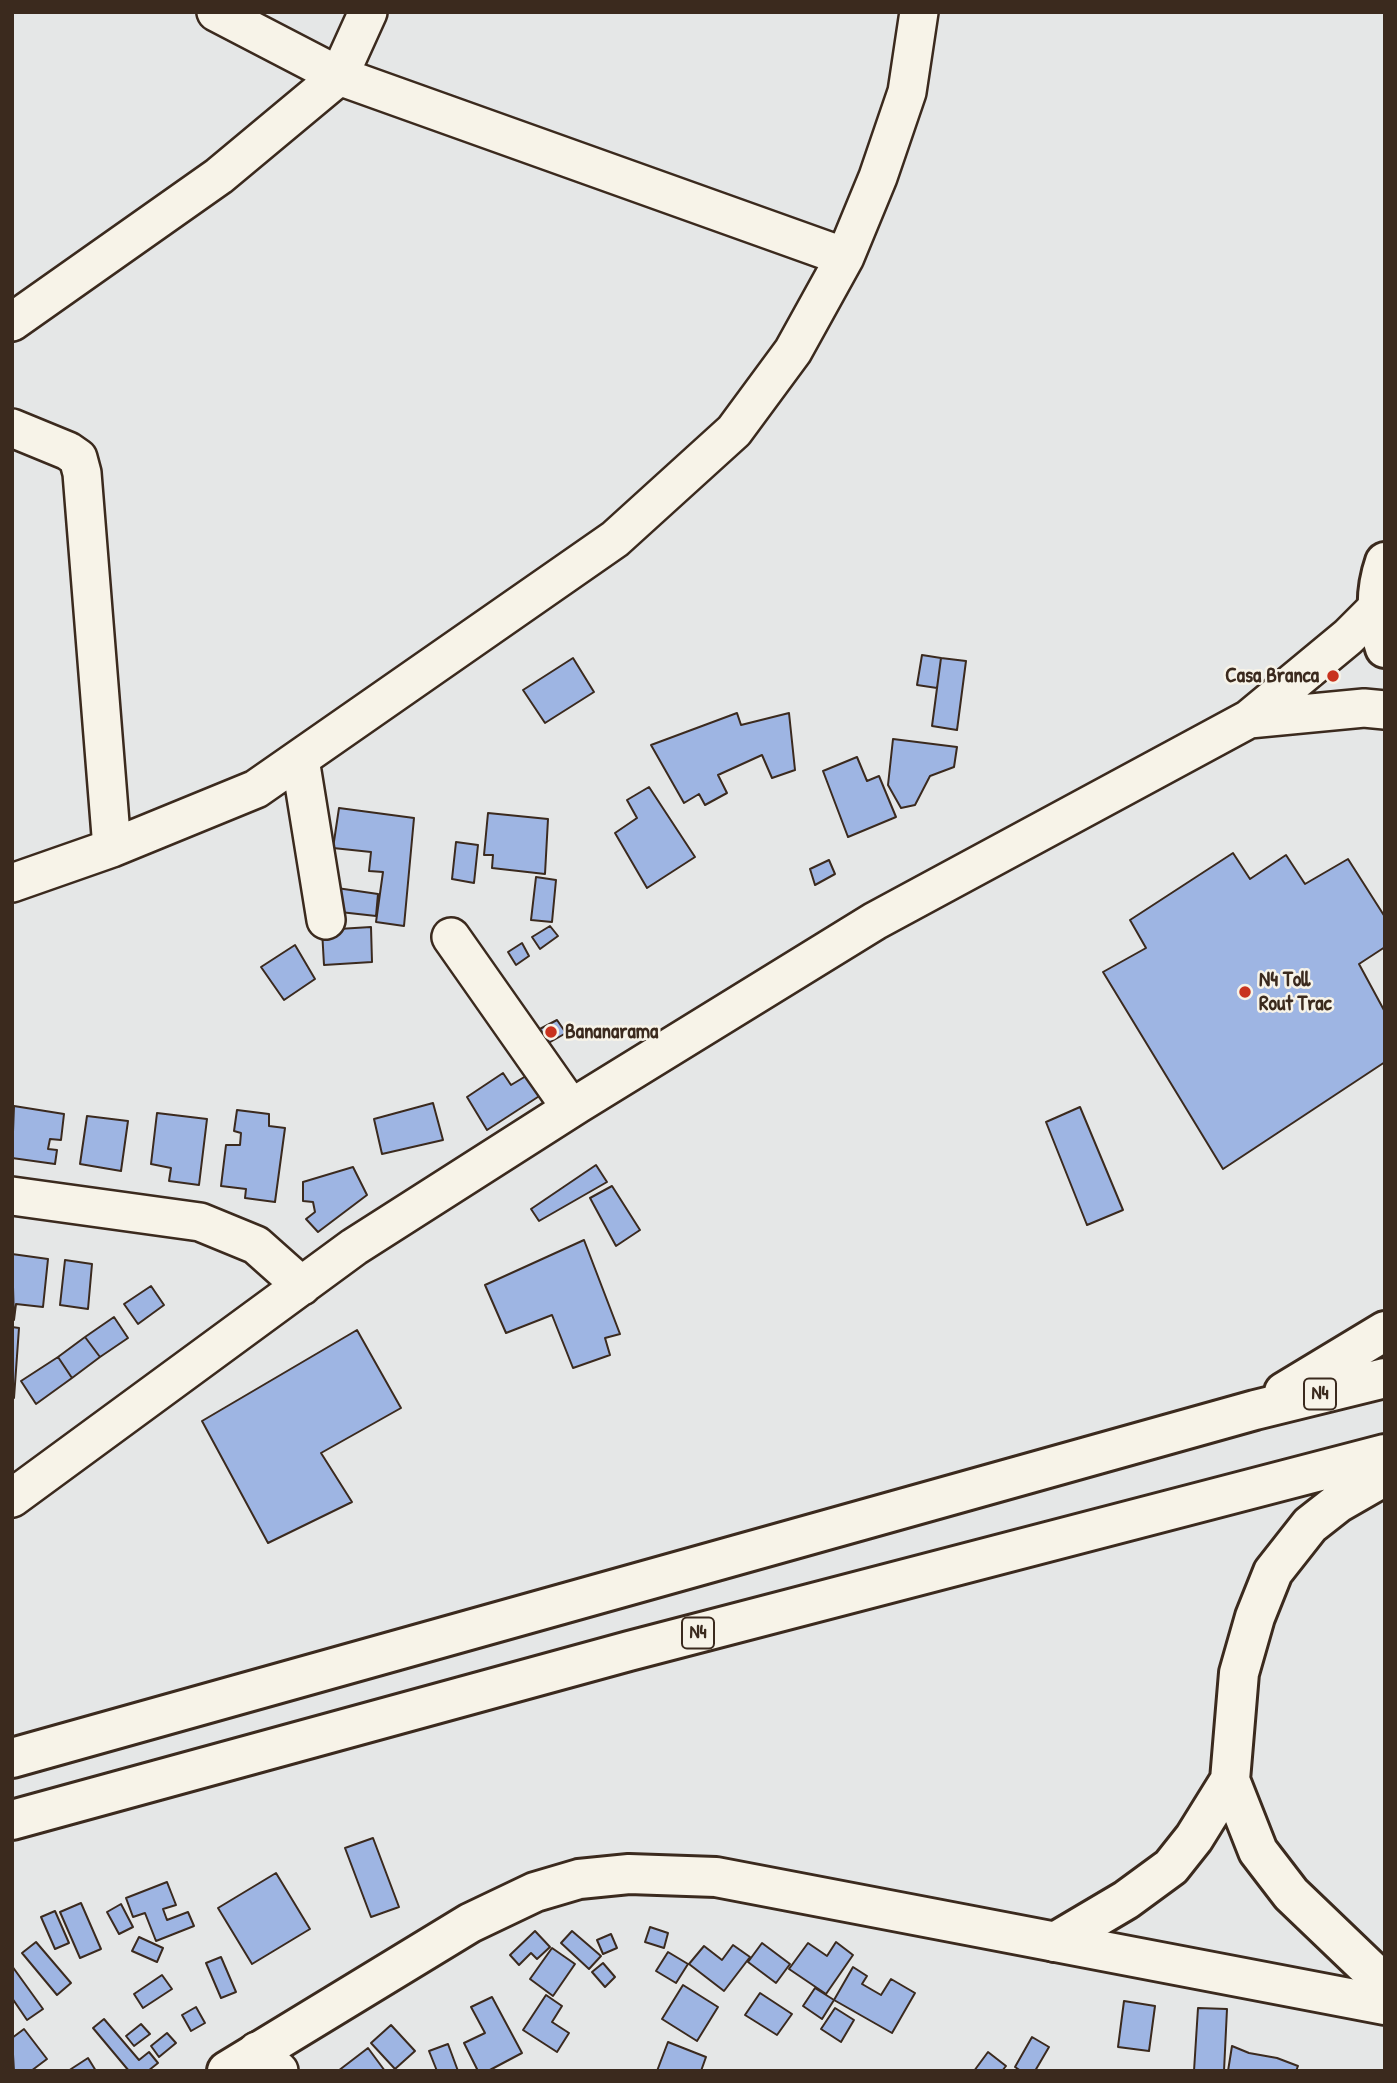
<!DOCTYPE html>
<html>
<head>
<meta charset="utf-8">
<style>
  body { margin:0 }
  #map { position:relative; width:1397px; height:2083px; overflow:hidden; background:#e5e7e7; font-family:"Patrick Hand",sans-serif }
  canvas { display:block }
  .frame { position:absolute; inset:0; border:14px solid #3b2a1e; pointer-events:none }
</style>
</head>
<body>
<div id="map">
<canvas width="1397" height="2083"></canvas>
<div class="frame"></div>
</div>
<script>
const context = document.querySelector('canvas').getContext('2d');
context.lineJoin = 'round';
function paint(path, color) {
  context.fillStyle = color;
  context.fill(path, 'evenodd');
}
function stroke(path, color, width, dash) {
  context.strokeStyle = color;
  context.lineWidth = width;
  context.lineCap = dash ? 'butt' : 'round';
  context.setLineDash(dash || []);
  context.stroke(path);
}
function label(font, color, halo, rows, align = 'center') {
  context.font = font + ' "Patrick Hand",sans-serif';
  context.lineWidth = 5;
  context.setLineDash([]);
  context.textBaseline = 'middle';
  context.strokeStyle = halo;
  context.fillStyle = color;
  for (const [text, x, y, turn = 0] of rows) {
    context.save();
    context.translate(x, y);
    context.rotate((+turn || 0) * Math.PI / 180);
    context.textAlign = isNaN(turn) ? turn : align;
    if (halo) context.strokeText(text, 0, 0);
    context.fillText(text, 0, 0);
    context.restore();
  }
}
const building = new Path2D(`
  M922,655L941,658L937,688L917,685Z
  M573,658L594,692L545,723L523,690Z
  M941,658L966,661L957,730L932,726Z
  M737,713L741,725L789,713L795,770L772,778L762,755L718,775L727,793L705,805L699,794L684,803L651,745Z
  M893,739L957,747L954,767L930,776L915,805L901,808L888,785Z
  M857,757L867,781L879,776L896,817L848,837L823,771Z
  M649,787L695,857L647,888L615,833L637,818L627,800Z
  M339,808L414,818L404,926L376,922L383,872L369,871L371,852L333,848Z
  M488,813L548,819L545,874L492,868L493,855H484Z
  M456,842L478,845L474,883L452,879Z
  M1233,853L1250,879L1286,855L1305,884L1348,859L1385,917V947L1359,964L1385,1012V1062L1223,1169L1103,972L1146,948L1130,920Z
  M829,860L835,874L815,885L810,869Z
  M536,877L556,880L552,922L531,920Z
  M330,887L378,894L376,916L331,911Z
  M550,926L558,936L540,949L532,937Z
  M371,927L372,962L324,965L322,930Z
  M522,943L529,956L516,965L508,952Z
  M295,945L315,979L284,1000L261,967Z
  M557,1020L566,1033L545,1045L536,1031Z
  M503,1073L511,1085L531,1073L544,1093L487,1130L467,1097Z
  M433,1103L443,1140L382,1154L374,1119Z
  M14,1106L64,1114L61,1140L50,1139L48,1149L57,1150L55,1164L12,1158Z
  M1080,1107L1123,1210L1087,1225L1046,1122Z
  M237,1110L269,1114V1126L285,1128L275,1202L245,1198L246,1189L221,1186L226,1145H240L241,1133L234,1131Z
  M157,1113L207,1119L199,1185L169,1181L171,1168L151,1164Z
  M87,1116L128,1121L121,1171L80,1164Z
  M596,1165L607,1182L539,1221L531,1209Z
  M353,1167L367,1195L318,1232L306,1219L315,1212L313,1202L303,1201V1182Z
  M612,1186L640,1230L616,1246L590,1198Z
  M584,1240L620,1334L605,1338L610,1355L573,1368L552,1315L506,1333L485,1285Z
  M12,1254L48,1259L43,1307L16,1304L14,1320Z
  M65,1260L92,1264L88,1309L60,1305Z
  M151,1286L164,1305L138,1324L124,1304Z
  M114,1317L128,1338L100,1357L85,1337Z
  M12,1327L19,1328L14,1398H12Z
  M357,1330L401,1408L321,1453L352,1502L268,1543L202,1421Z
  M85,1337L100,1357L72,1378L58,1357Z
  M58,1357L72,1378L36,1404L21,1381Z
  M373,1838L399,1907L371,1917L345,1848Z
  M276,1873L310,1929L252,1964L218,1908Z
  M167,1882L176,1905L163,1909L167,1920L188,1912L194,1926L156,1941L145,1913L133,1917L126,1898Z
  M81,1903L101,1949L80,1958L60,1912Z
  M121,1904L133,1927L119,1934L107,1912Z
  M55,1911L69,1943L55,1949L41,1917Z
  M650,1927L668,1933L664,1948L645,1942Z
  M535,1931L550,1947L537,1959L531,1953L519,1965L510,1955Z
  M572,1931L601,1956L589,1969L561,1943Z
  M611,1934L617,1948L603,1954L597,1940Z
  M139,1937L163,1948L157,1962L132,1951Z
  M36,1942L71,1983L57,1995L22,1953Z
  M836,1942L853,1955L826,1994L789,1969L808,1943L827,1956Z
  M762,1943L790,1964L776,1983L748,1962Z
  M733,1945L750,1957L724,1991L689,1964L704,1946L722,1960Z
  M552,1948L575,1964L553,1996L530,1979Z
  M668,1952L688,1964L676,1983L656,1971Z
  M221,1957L236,1992L221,1998L206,1963Z
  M603,1963L615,1977L605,1987L592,1972Z
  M12,1966L43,2009L27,2020L12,1998Z
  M853,1967L867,1976L862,1984L881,1995L891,1979L915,1993L892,2033L834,2000Z
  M162,1975L172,1989L143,2008L134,1994Z
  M683,1985L718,2007L697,2041L662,2019Z
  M815,1988L834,2000L822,2019L803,2006Z
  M760,1993L792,2014L777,2035L745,2015Z
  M546,1995L562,2006L552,2022L569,2033L557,2052L523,2030Z
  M492,1997L522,2053L488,2071H478L464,2043L485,2033L471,2007Z
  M1124,2001L1155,2006L1149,2051L1118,2047Z
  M196,2007L205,2023L191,2031L182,2015Z
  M835,2008L854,2020L841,2042L821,2029Z
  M1198,2008L1227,2009L1224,2071H1194Z
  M104,2019L139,2060L149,2052L158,2063L148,2071H129L93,2028Z
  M141,2024L150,2034L134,2046L126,2036Z
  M391,2025L415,2051L395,2069L371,2043Z
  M24,2029L47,2059L31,2071H14L12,2038Z
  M167,2033L176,2043L159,2057L151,2046Z
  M1032,2037L1049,2047L1035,2071H1021L1015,2067Z
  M668,2042L706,2057L701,2071H657Z
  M448,2044L458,2071H437L429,2051Z
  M1232,2046L1249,2053L1277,2058L1298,2066L1296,2071H1228Z
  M368,2048L385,2071H338Z
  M988,2052L1006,2066L1002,2071H974Z
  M88,2058L96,2071H68Z`);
paint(building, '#9eb5e3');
stroke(building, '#3b2a1e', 2);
const street = new Path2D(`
  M216,12L339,76L845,257
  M12,322L219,176L339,76L368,12
  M12,428L68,451L78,458L82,473L112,848
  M1249,719L1364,708L1385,710
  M300,759L326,920
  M12,883L112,848L256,789L615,539L734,431L793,351L845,257L878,177L907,92L919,12
  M451,937L571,1108
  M12,1196L200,1222L256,1245L302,1286
  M12,1498L354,1247L578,1104L875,921L1249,719L1348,637L1376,609
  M257,2051L279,2071`);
const secondary = new Path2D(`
  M227,2071L470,1923L535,1892L579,1879L629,1874L716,1877L1385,2005`);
const primary = new Path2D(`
  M1385,562C1375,591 1375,618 1385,648`);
const highway = new Path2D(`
  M1284,1392L1385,1331
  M12,1758L1255,1410L1385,1378
  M1230,1780L1258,1851L1291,1894L1385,1984
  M12,1820L629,1651L1385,1454
  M1055,1942L1126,1900L1171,1867L1194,1838L1230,1780L1239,1673L1255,1617L1273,1572L1310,1525L1338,1503L1385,1476`);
stroke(street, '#3b2a1e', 42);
stroke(secondary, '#3b2a1e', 44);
stroke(primary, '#3b2a1e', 44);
stroke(highway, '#3b2a1e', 44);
stroke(street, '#f7f3e8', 37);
stroke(secondary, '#f7f3e8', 38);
stroke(primary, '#f7f3e8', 38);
stroke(highway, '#f7f3e8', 38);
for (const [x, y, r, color] of [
  [1333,676,7,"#c8321e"],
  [1245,992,7,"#c8321e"],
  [551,1032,7,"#c8321e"]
]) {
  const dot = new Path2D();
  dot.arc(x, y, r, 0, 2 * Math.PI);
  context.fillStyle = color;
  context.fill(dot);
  stroke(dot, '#f7f3e8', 2.5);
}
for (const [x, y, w] of [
  [1320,1394,32],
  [698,1633,32]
]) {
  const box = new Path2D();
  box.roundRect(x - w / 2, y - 15.5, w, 31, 5);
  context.fillStyle = '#f7f3e8';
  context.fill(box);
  stroke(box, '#3b2a1e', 2);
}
label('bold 19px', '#3b2a1e', null, [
  ["N4",1320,1394],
  ["N4",698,1633]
]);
label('bold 21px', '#3b2a1e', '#f7f3e8', [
  ["Casa Branca",1319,676,"right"],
  ["N4 Toll",1259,980],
  ["Rout Trac",1259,1004],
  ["Bananarama",565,1032]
], 'left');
</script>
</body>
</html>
